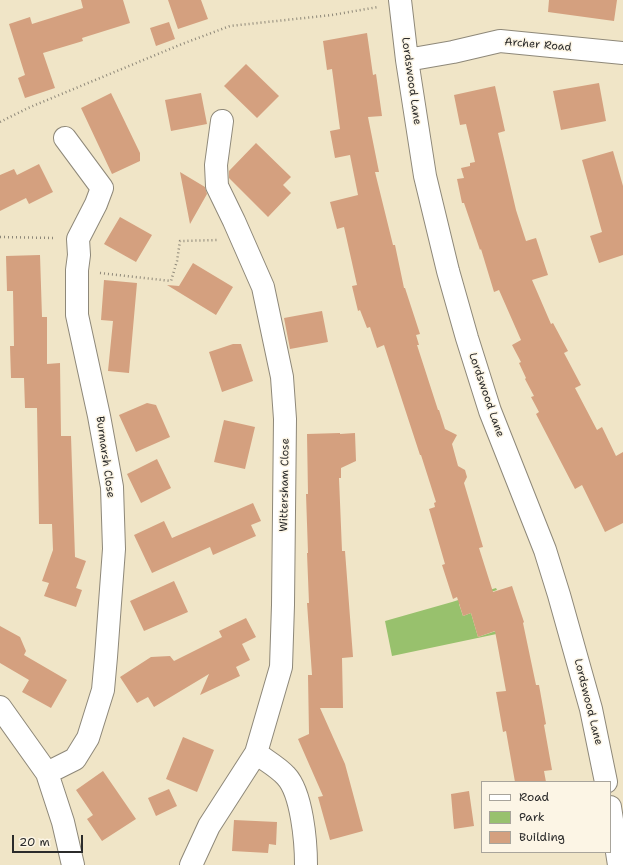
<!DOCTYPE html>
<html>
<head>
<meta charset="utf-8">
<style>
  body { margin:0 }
  #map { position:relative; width:623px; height:865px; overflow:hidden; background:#f0e5c7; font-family:"Shantell Sans",sans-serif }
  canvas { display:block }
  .legend { position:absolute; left:481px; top:781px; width:130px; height:72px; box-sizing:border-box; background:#fcf5e5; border:1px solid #a8a49b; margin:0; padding:5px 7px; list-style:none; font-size:12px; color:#2b2b2b }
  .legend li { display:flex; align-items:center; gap:8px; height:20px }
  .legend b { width:20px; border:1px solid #a8a49b }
  .scale { position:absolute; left:12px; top:835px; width:71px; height:18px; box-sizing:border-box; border:2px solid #2b2b2b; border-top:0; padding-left:5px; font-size:12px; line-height:14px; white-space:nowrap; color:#2b2b2b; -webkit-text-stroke:3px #fcf5e5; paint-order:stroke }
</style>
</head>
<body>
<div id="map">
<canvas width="623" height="865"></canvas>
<ul class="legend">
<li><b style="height:5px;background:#fff"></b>Road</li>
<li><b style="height:11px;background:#98c16d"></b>Park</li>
<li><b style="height:11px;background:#d4a07f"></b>Building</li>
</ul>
<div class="scale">20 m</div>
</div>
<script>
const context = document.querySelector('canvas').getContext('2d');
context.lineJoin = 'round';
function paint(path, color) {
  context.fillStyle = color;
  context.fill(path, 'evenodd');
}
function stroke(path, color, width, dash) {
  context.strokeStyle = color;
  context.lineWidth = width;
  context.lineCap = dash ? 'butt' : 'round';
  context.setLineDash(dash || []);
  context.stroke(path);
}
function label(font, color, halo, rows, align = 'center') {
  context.font = font + ' "Shantell Sans",sans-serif';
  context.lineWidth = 3;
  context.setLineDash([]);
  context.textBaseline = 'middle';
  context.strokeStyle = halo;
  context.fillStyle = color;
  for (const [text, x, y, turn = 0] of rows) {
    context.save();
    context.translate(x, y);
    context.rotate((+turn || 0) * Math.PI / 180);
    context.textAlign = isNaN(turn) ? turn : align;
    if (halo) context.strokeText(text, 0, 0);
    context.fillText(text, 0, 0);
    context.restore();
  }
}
paint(new Path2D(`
  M496,588L497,590L463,601V603L459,604L463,616L471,613L478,637L505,628L506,632L392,656L385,621L452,602Z`), '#98c16d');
paint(new Path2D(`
  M81,0H123L130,23L82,38L83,41L43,53L55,88L25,98L18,78L25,75L9,24L30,17L32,24L83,8Z
  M168,0H201L208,19L178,29Z
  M549,0H617L614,21L548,12Z
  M169,22L175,39L156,46L150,28Z
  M367,33L373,75L376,74L382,116L368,117L379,172H375L393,245H395L404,288H405L420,334L416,335L419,345H417L438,410H439L445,429L457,435L452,444L458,466L465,470L467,477L464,483L483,547L479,548L493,592L512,586L524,622L523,623L536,685H539L546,724L544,725L552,770L544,771L546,782H515L506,731L503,732L496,692L506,691L495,631L478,637L471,613L463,616L457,597L453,599L442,565L445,564L429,509L435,507L434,503L436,502L421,455H420L384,345L377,348L370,327L367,328L360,310L358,311L352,286L357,285L344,227L337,229L330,202L358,195L350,155L335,158L330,131L340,129L332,69L327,70L323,41Z
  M246,64L279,96L257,118L224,86Z
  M599,83L606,121L561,130L553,91Z
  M495,86L505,131L498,133L516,210L526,241L536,238L548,275L532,280L551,324L553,323L568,351L564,353L581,385L575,388L597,430L602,427L616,456L623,452V523L605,532L582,485L575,489L536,414L539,412L531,397L534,396L525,379L526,378L519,363L521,362L512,345L521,340L499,290L494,292L481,249L480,250L464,203H462L457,179L464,178L461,168L470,166V163L475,162L466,124L460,125L454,95Z
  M111,93L140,153V161L112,174L81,108Z
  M201,93L207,124L171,131L165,100Z
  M256,143L291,177L283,185L291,193L268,217L229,178V171Z
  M613,151L623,186V255L599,263L590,236L602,232L582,160Z
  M39,164L53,192L29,204L26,198L0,211V175L14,169L17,175Z
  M180,172L205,187L207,194L190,224Z
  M120,217L152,235L136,262L104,244Z
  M40,255L42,317H47V364L60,363L61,436H71L75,557L86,561L76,588L82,590L76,607L44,596L49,583L42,581L53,550L52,524H39L37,408H25L24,378H11L10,346H14L13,291H7L6,256Z
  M193,263L233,287L216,315L167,285L179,286Z
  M104,280L137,283L129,373L108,371L113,321L101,320Z
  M322,311L328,342L290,349L284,318Z
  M233,344H241L253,381L222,392L209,352Z
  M147,403L156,405L170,437L136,452L119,415Z
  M224,420L255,427L245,469L214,462Z
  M340,433V434L355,433L356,461L341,468V478H339L342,551H345L353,657L342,658L343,708H320L345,764L363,831L330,840L318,797L323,796L298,739L309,734L308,675H312L307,603H309L307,553H308L306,494H308L307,434Z
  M157,459L171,488L141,503L127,474Z
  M253,503L261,521L251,525L256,536L213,555L210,547L152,573L134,535L164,521L172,538Z
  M174,581L188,612L144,631L130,601Z
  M246,618L256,637L242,644L250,660L236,667L240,676L200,695L209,674L154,707L148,697L137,703L120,677L151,657L170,656L174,661L222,637L219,631Z
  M0,626L20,637L26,651L24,655L67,680L51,708L22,692L29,680L0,663Z
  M183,737L214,750L197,792L166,779Z
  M103,771L136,819L102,841L87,819L93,815L76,790Z
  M169,789L177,806L156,816L148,798Z
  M469,791L474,826L454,829L451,794Z
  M234,820L277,822L276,845L269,844L268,853L232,851Z`), '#d4a07f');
const minor = new Path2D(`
  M400,0L407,60L425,176L448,271L467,338L490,411L545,550L559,595L591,709L606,782
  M407,60L453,52L500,41L623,53
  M0,707L47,773L63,822L73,865
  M256,753C265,760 278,767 286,776C302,793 306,842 306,865
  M47,773L75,759L88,738L103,690L106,657L114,549L112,487L99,416L77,315V270L79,255L78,239L96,204L102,188L65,138
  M610,807L619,865
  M191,865L209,826L256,753L281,667L283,605L285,419L282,377L263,287L234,221L217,186L216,165L222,121`);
stroke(minor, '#8e8879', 24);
stroke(new Path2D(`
  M0,122L28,108L88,83L182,44L230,26L332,15L378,7
  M0,237L55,238
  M100,273L171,281L177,261L180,241L218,240`), '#8e8879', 2.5, [1, 3]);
stroke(minor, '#fff', 22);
label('11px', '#2b2b2b', '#fcf5e5', [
  ["Archer Road",538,45,5],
  ["Lordswood Lane",411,81,82],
  ["Lordswood Lane",486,395,71],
  ["Burmarsh Close",105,457,82],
  ["Wittersham Close",285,485,-89],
  ["Lordswood Lane",588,702,76]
]);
</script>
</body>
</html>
